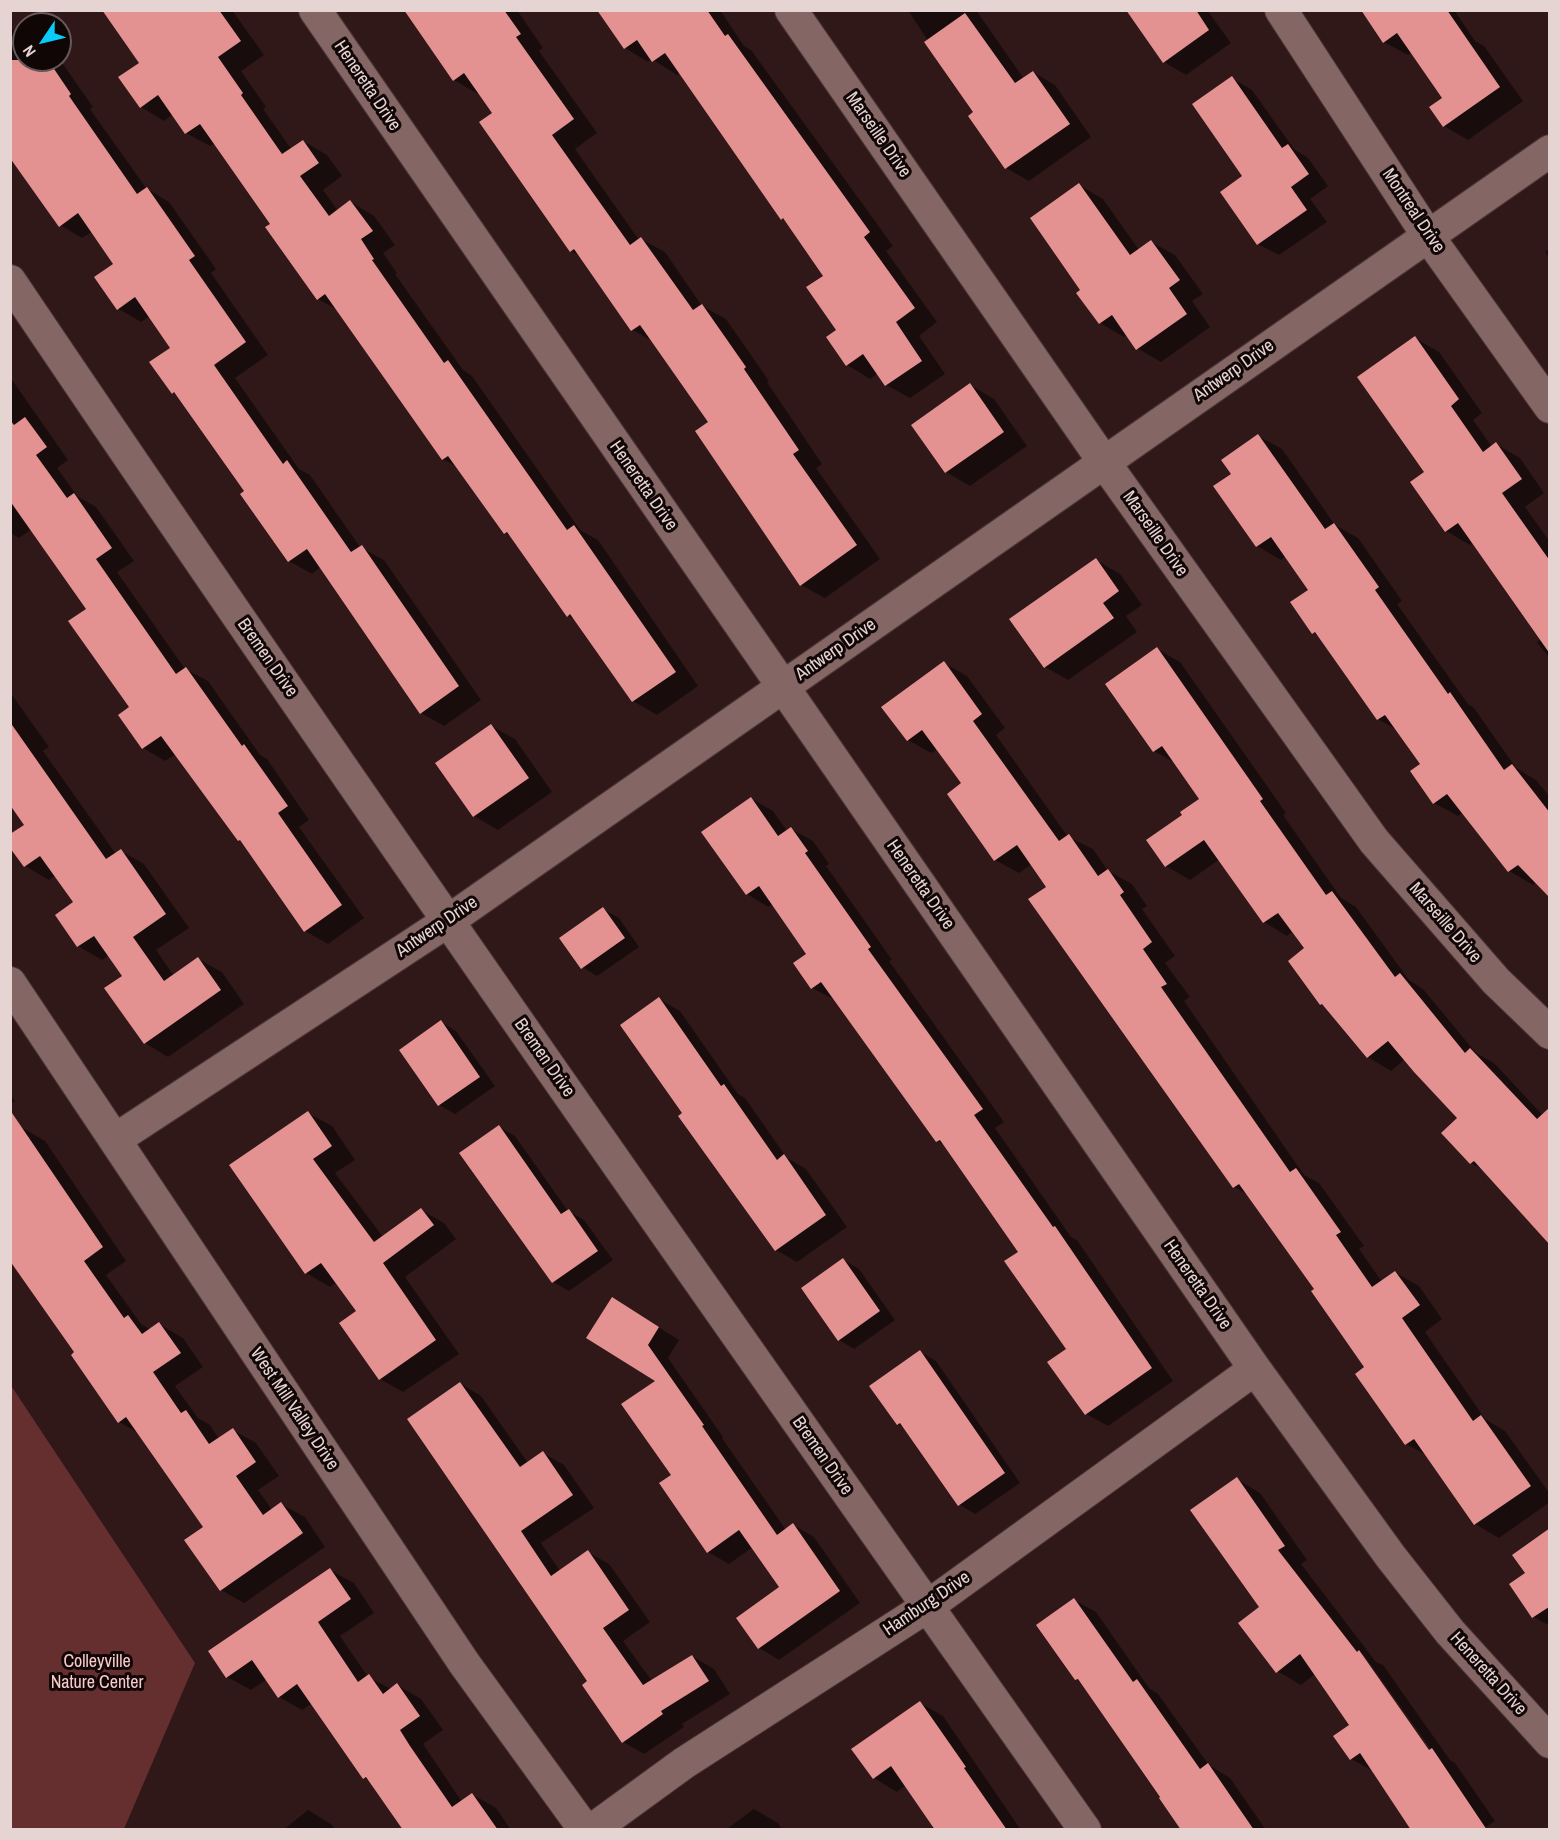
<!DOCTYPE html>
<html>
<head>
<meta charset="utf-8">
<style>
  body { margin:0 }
  #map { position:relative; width:1560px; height:1840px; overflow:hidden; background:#301818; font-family:"Archivo Narrow",sans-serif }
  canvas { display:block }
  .frame { position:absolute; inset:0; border:12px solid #e6d4d3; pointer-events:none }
  .north { position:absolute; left:12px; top:12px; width:60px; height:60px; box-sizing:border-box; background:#110606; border:2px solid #665858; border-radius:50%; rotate:235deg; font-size:16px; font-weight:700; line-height:24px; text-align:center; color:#e6d4d3 }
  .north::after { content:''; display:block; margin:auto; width:21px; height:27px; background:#08cbf9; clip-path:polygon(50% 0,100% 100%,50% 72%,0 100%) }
</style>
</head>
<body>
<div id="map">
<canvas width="1560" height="1840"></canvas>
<div class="frame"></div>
<div class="north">N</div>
</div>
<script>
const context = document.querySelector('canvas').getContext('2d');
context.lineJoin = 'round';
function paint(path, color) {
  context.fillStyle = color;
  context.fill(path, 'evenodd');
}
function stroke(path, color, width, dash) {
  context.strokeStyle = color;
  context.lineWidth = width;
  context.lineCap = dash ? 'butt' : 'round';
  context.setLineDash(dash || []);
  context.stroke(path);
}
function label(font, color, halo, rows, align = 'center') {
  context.font = font + ' "Archivo Narrow",sans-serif';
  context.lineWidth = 6;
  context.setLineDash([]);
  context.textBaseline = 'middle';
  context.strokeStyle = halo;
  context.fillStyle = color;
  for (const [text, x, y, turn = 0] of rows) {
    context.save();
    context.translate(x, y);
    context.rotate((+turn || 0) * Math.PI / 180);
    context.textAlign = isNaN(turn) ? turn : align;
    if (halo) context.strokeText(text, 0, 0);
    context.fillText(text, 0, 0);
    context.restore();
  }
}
paint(new Path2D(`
  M10,1384L195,1663L124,1829H11Z`), '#652e2f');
paint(new Path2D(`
  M104,10H232L264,55L241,71L266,107L263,109L292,150L303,141L327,155L342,176L323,190L338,211L351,202L374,216L395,245L383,253L397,273L395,274L463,370L472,376L580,530L598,540L698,686L657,715L633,701L577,621L568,616L514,538L505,533L459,468L443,459L338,310L318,299L272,224L215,143L210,146L186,133L173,114L164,121L141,107V63Z
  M406,10H517L543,48L539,51L597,133L575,149L639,240L641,239L665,252L702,306L726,319L769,381L767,382L822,464L816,468L880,559L825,598L801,585L710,423L655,343L633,330L580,256L571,251L494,113L479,92L478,94L454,80Z
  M606,10H720L744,46L751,50L893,246L886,251L937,322L919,336L945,374L910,398L886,385L878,373L870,379L847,365L825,276L788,222L782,219L681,72L677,75L652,59L648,62L625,48Z
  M908,10H976L1024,79L1033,72L1055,85L1091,137L1029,181L1006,168L970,116L975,113Z
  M1128,10H1207L1231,43L1186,75L1164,62Z
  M1368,10H1454L1475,41L1484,46L1523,101L1468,140L1444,126V98L1412,52L1408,55L1384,42Z
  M10,26L16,33L24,27V60H60L93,107L90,109L146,188L169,202L216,269L211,273L268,355L235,378L299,469L310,475L360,547L384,560L481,700L444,726L421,713L321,567L312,574L289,561L246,491L180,397L173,393L172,348L150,316L141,322L119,309L115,264L93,231L82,238L60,225L10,152Z
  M1232,78L1252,90L1294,149L1308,158L1328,186L1310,199L1327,222L1279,255L1258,244Z
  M1079,185L1103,199L1139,250L1151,242L1175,255L1203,294L1192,301L1210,327L1161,362L1137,348L1128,334L1124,337L1100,323L1082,290Z
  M1550,248V259L1545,252Z
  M1415,338L1439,352L1482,413L1473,420L1492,447L1496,444L1520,458L1544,493L1525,507L1550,542V659L1537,642L1541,639L1473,542L1470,545L1446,531L1412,482L1426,473Z
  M10,377L68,460L57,468L78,497L96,507L134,561L117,572L185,669L208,681L260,755L267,759L309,820L299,827L364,918L328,944L305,931L244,843L239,840L176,754L165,761L143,748L131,707L88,609L32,529L19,538L10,533Z
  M970,385L994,399L1027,446L970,486L946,472Z
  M1258,436L1282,449L1335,525L1358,538L1402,601L1397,604L1468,704L1474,708L1516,768L1536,780L1550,797V896L1536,882L1533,885L1509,871L1463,812L1458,816L1434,803L1422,764L1399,731L1378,719L1321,637L1313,632L1310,590L1286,556L1281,560L1257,546L1215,486L1233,474Z
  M1096,560L1120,574L1142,605L1126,616L1137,632L1068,680L1045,667Z
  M1157,649L1180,662L1286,813L1283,815L1341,898L1356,907L1409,980L1423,989L1476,1053L1494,1063L1550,1123L1485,1171L1471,1163L1459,1118L1405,1059L1391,1071L1368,1057L1327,1007L1321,1004L1307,949L1293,931L1287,936L1264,922L1220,859L1190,880L1166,866L1148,840L1184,816L1201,799L1177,764L1154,751Z
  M944,663L967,676L1005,728L996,735L1068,837L1093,849L1108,871L1132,884L1147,906L1142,909L1175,956L1165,963L1190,997L1184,1001L1304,1175L1319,1183L1364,1246L1359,1249L1382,1282L1396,1273L1419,1286L1442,1319L1425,1332L1485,1419L1505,1431L1550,1494V1502L1499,1538L1475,1524L1428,1456L1406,1444L1367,1367L1316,1290L1247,1194L1234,1187L1032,864L1019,873L995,860L963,784L938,749L931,753L908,740Z
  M10,692L49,747L43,751L116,854L121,851L144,864L189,928L156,950L174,976L198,959L222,972L244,1004L168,1057L145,1043L124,976L109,955L102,960L78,946L75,903L56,875L49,880L25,866L26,825L10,803Z
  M491,726L515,739L552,792L498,830L474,816L438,763Z
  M752,799L773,811L787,831L791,829L813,841L829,864L826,866L892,960L889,961L1004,1122L995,1128L1071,1237L1077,1240L1173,1381L1108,1426L1086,1414L1068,1349L1020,1252L946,1146L937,1141L835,1000L812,988L808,954L773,904L768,907L747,894Z
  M603,909L619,918L639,947L597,976L582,967Z
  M659,999L680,1011L738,1094L745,1098L787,1158L806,1169L847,1227L797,1262L776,1250L684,1114Z
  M441,1022L456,1031L495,1086L455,1114L439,1105L401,1050Z
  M10,1095L15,1101L10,1104Z
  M308,1113L332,1126L355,1160L335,1173L383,1237L421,1210L444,1223L456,1239L405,1277L459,1354L403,1392L380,1379L359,1311L337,1282L330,1287L306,1273Z
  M21,1127L45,1141L126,1261L106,1275L141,1324L151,1330L159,1324L183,1338L203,1367L175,1386L198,1418L210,1425L219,1439L233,1430L256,1443L279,1476L258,1490L272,1510L281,1504L305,1517L325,1547L244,1603L221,1590L205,1528L140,1434L119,1422L76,1353Z
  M499,1127L515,1136L568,1211L584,1220L613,1260L569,1291L553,1282Z
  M843,1260L859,1269L895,1320L854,1349L839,1340Z
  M633,1311L679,1340L668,1358L723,1437L722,1438L786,1530L793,1525L814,1537L860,1603L779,1660L759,1648L782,1588L753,1547L729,1564L708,1552L673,1476L657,1380Z
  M920,1352L936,1361L1020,1483L975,1514L960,1505L907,1429L898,1424Z
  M460,1383L481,1396L528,1463L543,1453L564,1465L594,1508L541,1543L560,1571L588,1552L609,1564L650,1622L623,1641L652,1681L692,1656L714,1669L730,1694L682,1724L684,1727L644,1754L623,1742L589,1682L409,1419Z
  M1237,1479L1260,1493L1307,1560L1301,1564L1376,1662L1383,1665L1450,1760L1455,1763L1495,1821L1482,1830L1351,1759V1725L1315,1674L1301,1685L1277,1671L1261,1608ZM1360,1654H1363L1435,1755L1433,1757Z
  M1550,1530V1626L1533,1617L1527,1573Z
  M330,1570L354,1583L374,1613L340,1636L368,1677L391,1689L397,1685L421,1699L443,1730L423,1744L462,1802L473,1795L496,1808L511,1830H405L372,1782L365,1778L312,1703L302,1710L279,1697L267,1679L251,1690L227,1677Z
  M1074,1600L1096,1612L1149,1688L1158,1694L1209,1765L1230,1778L1266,1830H1182L1082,1683L1076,1679Z
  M920,1703L943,1716L1021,1830H929L934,1826L906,1785L897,1792L874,1778Z
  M754,1809L778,1823L782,1830H725Z
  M308,1810L331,1824L336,1830H283Z`), '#0007');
paint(new Path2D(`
  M102,10H219L241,41L218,57L243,93L241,95L282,154L303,140L319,163L300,176L329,216L350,200L373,231L361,239L374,259L372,260L444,363L448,360L567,530L574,525L676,672L632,702L570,614L567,617L507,532L504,534L448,456L442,460L325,294L317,300L265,227L270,224L200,124L185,134L158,95L140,108L118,77L139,63Z
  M404,10H504L521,34L516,37L574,119L552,135L630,245L641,237L693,310L702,304L746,367L744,369L799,450L793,454L857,545L800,586L695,431L708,422L640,325L631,331L574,249L570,252L479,122L492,113L464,73L453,81Z
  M597,10H707L725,36L728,34L870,232L864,237L915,308L896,322L922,361L885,386L863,354L846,366L826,337L836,330L806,287L823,276L783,218L781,220L665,53L652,62L637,40L624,49Z
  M1126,10H1196L1209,30L1163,63Z
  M1361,10H1447L1500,87L1443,127L1429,107L1442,98L1397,33L1383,43Z
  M965,13L1015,83L1033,71L1070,124L1005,169L968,116L973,112L924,42Z
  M10,60H48L71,94L69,96L137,194L147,187L195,256L189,260L246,342L214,365L283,464L287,460L351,552L362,545L459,686L420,714L307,549L288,562L240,494L244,491L174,392L172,394L149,362L170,348L135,297L117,310L94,277L113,264L78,213L59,227L10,158Z
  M1232,76L1282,148L1288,144L1309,174L1291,187L1307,210L1257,245L1220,192L1242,176L1192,104Z
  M1079,183L1130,255L1151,240L1180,280L1169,288L1187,314L1136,350L1112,315L1099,324L1076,293L1080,290L1030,218Z
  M1415,336L1459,399L1451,406L1483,452L1496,442L1522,479L1502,493L1550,561V654L1458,523L1445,532L1410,482L1424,472L1357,377Z
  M970,383L1004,432L945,473L911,425Z
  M25,417L47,447L36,455L67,498L74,493L112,548L96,559L176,674L186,667L242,746L244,744L288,806L278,813L342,905L304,932L240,840L238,841L161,736L142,749L118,715L129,707L68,621L86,609L10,501V420L14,425Z
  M1258,434L1325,529L1334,523L1379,587L1375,590L1448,694L1450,692L1504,770L1512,764L1550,813V898L1518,865L1508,872L1447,794L1433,804L1410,771L1420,764L1385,715L1377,720L1315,632L1312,634L1290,602L1308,590L1271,537L1256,547L1213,486L1231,474L1221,460Z
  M1096,558L1119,591L1103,603L1114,618L1044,668L1009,619Z
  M1157,647L1263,799L1260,801L1326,895L1332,891L1395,977L1400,973L1465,1053L1470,1048L1537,1119L1550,1107V1245L1474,1161L1470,1164L1441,1133L1457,1118L1414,1072L1388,1041L1367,1058L1322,1004L1320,1005L1288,961L1304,948L1278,913L1263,923L1204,840L1165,867L1146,840L1182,815L1180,812L1199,799L1162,746L1153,752L1105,684Z
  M944,661L982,714L973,721L1059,841L1069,834L1098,876L1108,869L1124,892L1120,895L1152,942L1143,949L1167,984L1161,987L1290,1172L1296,1168L1341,1232L1336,1235L1372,1287L1395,1271L1420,1305L1402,1318L1473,1421L1481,1415L1531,1486L1474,1525L1414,1439L1405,1445L1355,1374L1364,1367L1311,1291L1314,1289L1239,1184L1233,1188L1028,899L1046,887L1017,845L994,861L947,794L961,783L922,730L907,741L881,707Z
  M10,722L106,859L121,849L166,914L133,937L164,981L198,957L221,990L144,1044L104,988L122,976L94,936L77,947L55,915L73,902L40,856L24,867L10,848V834L24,825L10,805Z
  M491,724L529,778L473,817L435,763Z
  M751,797L778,836L791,827L808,851L805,853L871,947L868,949L983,1109L974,1115L1053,1227L1055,1226L1152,1368L1085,1415L1047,1362L1066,1349L1004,1261L1018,1252L940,1140L936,1142L821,982L811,989L793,963L806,954L759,886L746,895L701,832Z
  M603,907L625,938L581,969L559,938Z
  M659,997L721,1086L724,1084L777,1160L784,1154L826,1215L775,1251L678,1116L682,1113L620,1025Z
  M441,1020L480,1077L438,1106L399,1050Z
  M10,1110L103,1247L84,1261L124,1318L128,1315L142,1334L159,1322L181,1353L153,1372L181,1413L186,1410L209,1444L233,1428L256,1462L236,1476L263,1515L281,1502L303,1533L220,1591L184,1540L203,1527L126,1417L118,1423L71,1355L74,1352L10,1261Z
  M308,1111L332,1146L313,1159L374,1242L421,1208L434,1225L383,1263L436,1340L379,1380L339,1323L356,1311L321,1263L305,1274L229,1165Z
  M499,1125L561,1214L569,1209L598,1251L552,1283L459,1153Z
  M843,1258L880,1311L838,1341L801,1288Z
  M612,1297L659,1327L648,1345L704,1425L702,1426L777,1535L793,1523L840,1591L758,1649L736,1618L779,1587L739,1530L707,1553L659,1483L671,1475L621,1404L655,1381L586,1338Z
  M920,1350L1005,1473L958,1506L900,1423L897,1425L869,1386Z
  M460,1382L520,1467L543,1451L573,1495L521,1531L551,1576L588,1550L629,1610L603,1628L643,1685L692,1655L709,1681L661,1711L663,1714L622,1743L582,1685L587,1681L407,1419Z
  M1237,1477L1285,1546L1278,1550L1357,1652L1359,1650L1429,1750L1432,1748L1487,1830H1411L1360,1753L1350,1760L1333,1736L1349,1725L1300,1654L1276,1673L1238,1623L1259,1607L1190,1510Z
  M1550,1528V1608L1549,1607L1532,1618L1509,1584L1525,1573L1512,1555Z
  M330,1568L351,1599L318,1622L358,1682L369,1674L383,1694L397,1683L420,1716L400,1730L410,1746L452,1807L472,1793L498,1830H403L366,1777L363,1779L297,1684L278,1698L252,1660L226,1678L208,1651Z
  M1074,1598L1133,1682L1137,1679L1200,1769L1208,1763L1254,1830H1181L1159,1798L1160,1797L1078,1679L1075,1680L1036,1625Z
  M920,1701L966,1767L964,1768L1007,1830H935L891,1766L873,1779L851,1749Z`), '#e39191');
const minor = new Path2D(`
  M315,10L1255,1369L1391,1557L1450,1632L1550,1742
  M791,10L1104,462L1374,841L1496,981L1550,1033
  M1281,10L1428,236L1550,407
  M10,281C361,802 723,1316 1085,1830
  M10,983L464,1663L585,1830
  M116,1139L448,921L1550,151
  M592,1830L684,1763L928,1606L1255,1369`);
stroke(minor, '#493536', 34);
stroke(minor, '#846665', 32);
label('18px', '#e6d4d3', '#110606', [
  ["Heneretta Drive",367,86,56],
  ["Marseille Drive",878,135,55],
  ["Montreal Drive",1413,211,56],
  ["Antwerp Drive",1234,371,-35],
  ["Heneretta Drive",643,486,55],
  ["Marseille Drive",1155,534,55],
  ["Antwerp Drive",836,650,-35],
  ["Bremen Drive",267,658,55],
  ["Heneretta Drive",920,885,55],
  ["Marseille Drive",1445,923,49],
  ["Antwerp Drive",437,927,-34],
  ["Bremen Drive",544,1058,55],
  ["Heneretta Drive",1197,1285,55],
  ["West Mill Valley Drive",294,1409,56],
  ["Bremen Drive",822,1456,55],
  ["Hamburg Drive",927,1604,-34],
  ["Heneretta Drive",1488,1674,48]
]);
label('18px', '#f9cbca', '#110606', [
  ["Colleyville",97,1662],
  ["Nature Center",97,1683]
]);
</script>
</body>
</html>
